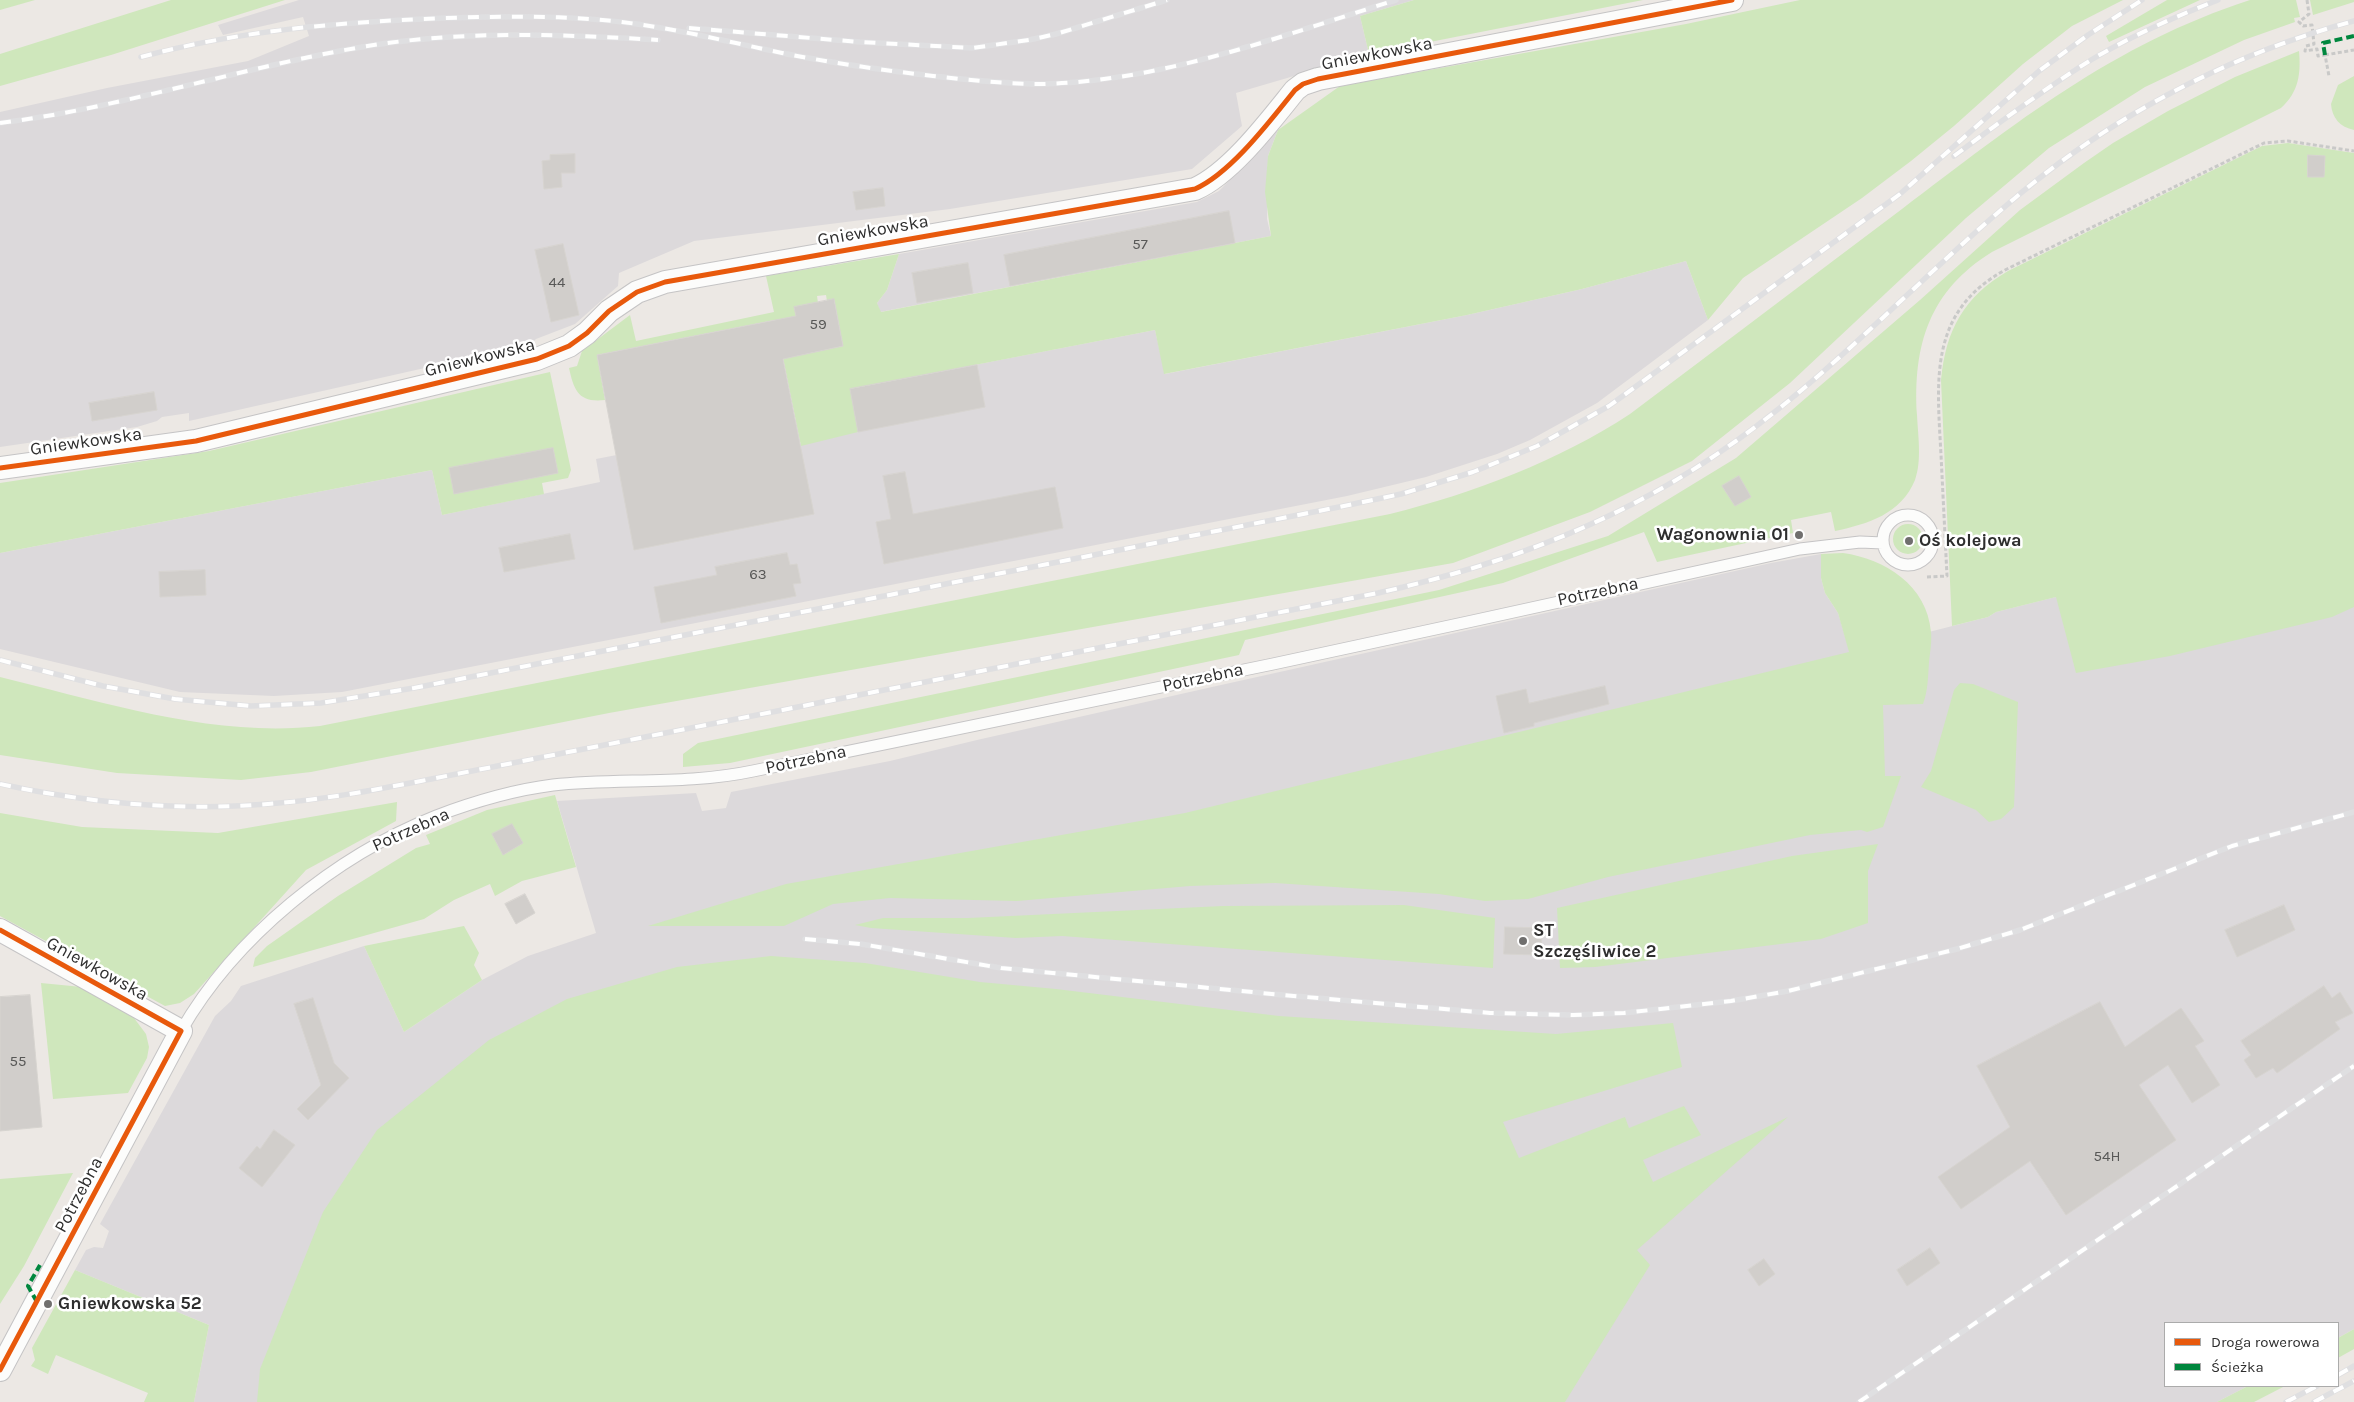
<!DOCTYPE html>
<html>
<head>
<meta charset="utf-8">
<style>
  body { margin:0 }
  #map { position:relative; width:2354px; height:1402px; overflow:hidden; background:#ece8e4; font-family:Karla,sans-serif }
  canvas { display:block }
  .legend { position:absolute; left:2164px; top:1322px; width:175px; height:65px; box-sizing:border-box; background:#fff; border:1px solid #ababab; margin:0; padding:6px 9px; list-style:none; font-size:15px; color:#2e2e2e }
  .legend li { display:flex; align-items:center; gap:10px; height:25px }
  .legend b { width:25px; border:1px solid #ababab }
</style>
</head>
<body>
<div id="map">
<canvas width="2354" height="1402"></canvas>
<ul class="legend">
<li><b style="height:6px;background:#e8590c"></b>Droga rowerowa</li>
<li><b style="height:6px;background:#00873e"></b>Ścieżka</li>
</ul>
</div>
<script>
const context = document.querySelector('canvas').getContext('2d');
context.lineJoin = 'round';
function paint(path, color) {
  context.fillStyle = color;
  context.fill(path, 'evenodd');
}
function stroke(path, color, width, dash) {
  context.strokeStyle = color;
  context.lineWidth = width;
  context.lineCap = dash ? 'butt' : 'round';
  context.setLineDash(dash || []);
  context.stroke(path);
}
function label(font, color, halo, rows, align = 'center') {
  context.font = font + ' Karla,sans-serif';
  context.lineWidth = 5;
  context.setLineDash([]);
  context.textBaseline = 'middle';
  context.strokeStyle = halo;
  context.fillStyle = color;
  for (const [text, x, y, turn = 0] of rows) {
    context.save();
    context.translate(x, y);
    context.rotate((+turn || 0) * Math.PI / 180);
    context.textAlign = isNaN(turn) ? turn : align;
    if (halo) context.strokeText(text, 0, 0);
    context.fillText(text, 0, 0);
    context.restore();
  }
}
paint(new Path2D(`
  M299,0H1414L1360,16L1369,54L1236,93L1242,126L1192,169L950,209L694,241L619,273L618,286L575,324L536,339L531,344L462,364L447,363L189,421V413L162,417L157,421L137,427L0,447V112L107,88L248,61L309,36L303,17L223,35L218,25Z
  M1278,130L1268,156L1267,219L1271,236L880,312L877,303L887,290L899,254L1197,202L1219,191Z
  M1686,261L1708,320L1597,403L1530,440L1497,454L1426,477L1347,496L342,692L274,696L180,692L0,649V553L432,470L442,515L600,482L596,459L796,420L801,446L850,389L1155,330L1165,374L1467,315L1582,289Z
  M2354,522V1329L2338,1338V1323H2165V1386H2248L2217,1402H194L209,1325L75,1270L86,1250L94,1247L103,1248L109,1231L100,1224L215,1016L231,1001L241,986L364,946L404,1032L482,980L528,956L596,933L557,801L696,793L702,811L726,808L731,792L890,761L977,740L1212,687L1771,563L1821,554V578L1825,593L1838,613L1850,652L1988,617L1996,612Z`), '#dcd9db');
paint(new Path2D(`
  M0,0H35L0,10Z
  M171,0H285L111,55L0,86V54Z
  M1414,0H1643L1369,54L1360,16Z
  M1800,0H2123L2072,26L2023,64L1954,126L1911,161L1862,198L1743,278L1708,320L1686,261L1582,289L1467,315L1164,374L1155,330L851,389L858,432L801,446L783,358L843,346L834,300L827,301L826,295L817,296L818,303L800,338L775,320L597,355L605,400C579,403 574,391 569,368L577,366L582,351L630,315L636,341L774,312L766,276L899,254L887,290L877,303L881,312L1271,236L1265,192L1268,156L1278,130L1340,86L1686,24Z
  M2167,0H2200L2109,42L2106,36Z
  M2250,0H2296L2300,17L2294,18L2295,22L2244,40L2145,87L2049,148L1966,218L1790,383L1692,461L1590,512L1453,563L609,713L311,772L241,780L117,773L0,755V677C104,702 212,738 320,726L1390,514C1474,493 1558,461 1630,414C1721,346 1811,277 1902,209C2014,124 2114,44 2250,0Z
  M2310,0H2354V2L2313,15Z
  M2299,51C2301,73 2299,92 2281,108L1992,252C1929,291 1913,345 1917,415C1918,436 1922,461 1915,480C1901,514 1868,524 1835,531L1831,512L1791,520L1793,533L1657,562L1644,532L1503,583L1245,640L1239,655L730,763L683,767V754L698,743L1439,590L1608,536L1736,458L1920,300L2020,210L2084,163L2113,143L2168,111L2235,77Z
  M2354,76V130C2340,127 2332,118 2331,104L2338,85Z
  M2288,143L2354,153V607L2332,617L2170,656L2076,673L2056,597L1996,612L1988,617L1952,626L1941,380C1946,329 1964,297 2008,271L2262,146Z
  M550,372L571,470L568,478L542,483L544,494L442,515L432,470L0,553V555V483L209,451Z
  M1893 539a15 15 0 1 1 30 0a15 15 0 1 1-30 0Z
  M1843,553C1885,559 1927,585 1931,632C1932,641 1930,653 1929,662C1928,677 1928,691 1923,704L1883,705L1885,776H1901L1883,827L1867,832L1861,830L1810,835L1608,877L1528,899L1485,901L1439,894L1275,883L1190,886L1017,901L890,898L833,904L784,926H648L786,884L1185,813L1849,652L1838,613L1825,593L1821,578V554Z
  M1960,683L1973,684L2018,702L2014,807L2001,819L1989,822L1976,810L1921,787L1931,771L1954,690Z
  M555,795L576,867L522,881L495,896L490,884L454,900L424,919L253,967L255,958L267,946L338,896L416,848L430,844L426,835L487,810Z
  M397,802L396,821L306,870L194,994L180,1003L165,1006L0,916V813L82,827L218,833Z
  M1878,844L1868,871V923L1821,939L1595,967L1560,968L1557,908L1792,856Z
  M1404,905L1495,918L1493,968L1062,936L1016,938L871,928L855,925L883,918H968L1223,906Z
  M464,926L479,953L474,965L482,980L404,1032L364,946Z
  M771,956L865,963L980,982L1056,989L1279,1016L1556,1034L1673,1023L1682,1067L1503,1122L1519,1158L1625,1117L1629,1128L1684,1106L1701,1135L1643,1160L1653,1182L1788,1117L1637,1250L1650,1265L1565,1402H257L260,1369L323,1212L377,1130L489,1040L567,999L677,967Z
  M41,983L82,987L134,1018L146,1034L149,1047L147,1058L128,1093L53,1099Z
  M73,1173L24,1266L0,1304V1179Z
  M75,1270L209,1325L194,1402H144L148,1393L56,1355L48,1374L31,1366L35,1360L32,1348Z
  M2354,1329V1349L2338,1358V1338Z
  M2248,1386H2285L2254,1402H2217Z`), '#cfe7bc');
const building = new Path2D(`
  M575,154V173H561L562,187L544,189L542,161L550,160V155Z
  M2308,155L2325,156L2324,177H2308Z
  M883,188L885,206L856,210L853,192Z
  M1229,211L1235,243L1010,286L1004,255Z
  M563,244L579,315L551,322L535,250Z
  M968,263L973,293L917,303L912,273Z
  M834,299L843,346L783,359L814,514L634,550L597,355L796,316L794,307Z
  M977,365L985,407L858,432L850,389Z
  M154,392L157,410L92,421L89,403Z
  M553,448L558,473L454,494L449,468Z
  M905,472L913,514L1055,487L1063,528L884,564L876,522L891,519L883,476Z
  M1739,476L1751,497L1735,506L1722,486Z
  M570,534L575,559L504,572L499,548Z
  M787,553L790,565L797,564L801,583L793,584L796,596L661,623L654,587L717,575L715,567Z
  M205,570L206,595L160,597L159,572Z
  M1605,686L1609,704L1534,723V726L1504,733L1496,696L1526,689L1529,703Z
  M512,824L523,843L503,855L492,834Z
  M525,894L535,913L516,924L505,904Z
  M2284,905L2295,930L2237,957L2225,930Z
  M1505,927L1542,928L1541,955L1504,954Z
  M2324,986L2332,998L2340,992L2353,1013L2335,1022L2340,1029L2277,1073L2273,1068L2256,1078L2244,1060L2251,1055L2241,1041Z
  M30,995L42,1127L0,1131V997Z
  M313,998L334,1063L349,1078L308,1120L297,1109L321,1085L294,1004Z
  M2100,1002L2125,1047L2181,1008L2204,1041L2195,1046L2220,1085L2192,1103L2168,1065L2139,1085L2176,1140L2066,1215L2030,1161L1961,1209L1938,1177L2010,1127L1977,1066Z
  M274,1130L295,1145L262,1187L239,1168L257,1146L260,1149Z
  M1930,1248L1940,1263L1907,1286L1897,1270Z
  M1764,1259L1775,1274L1759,1286L1748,1270Z`);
paint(building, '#d1cecb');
stroke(building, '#d7d4d0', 1);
const lane = new Path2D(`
  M1883 540a25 25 0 1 1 50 0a25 25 0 1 1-50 0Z
  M181,1031C235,937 335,856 436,816C473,802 513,790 553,785C619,778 687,785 753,771C926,735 1099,701 1273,664C1449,627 1624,587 1800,549L1860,542L1883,543`);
const street = new Path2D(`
  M0,468L196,441L537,359L569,346L587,333L609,311L637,292L665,282L1195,189C1231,173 1270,121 1295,90L1303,84L1318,79L1732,0
  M0,930L181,1031L0,1370`);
stroke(lane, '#c5c4c5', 13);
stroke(street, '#c5c4c5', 24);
stroke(new Path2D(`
  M2307,0L2309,14L2299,22L2303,26L2312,25L2314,44L2306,46L2305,51L2317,49L2318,56L2325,55L2329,76
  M2325,55L2354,50
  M1927,577L1947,576C1945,536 1943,495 1941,455C1937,379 1928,311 2007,269L2264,143L2288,141L2354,151`), '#c9c9c8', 3, [4, 2.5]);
stroke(lane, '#fcfcfb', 11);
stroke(street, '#fcfcfb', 22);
const rail = new Path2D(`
  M689,28L860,42L972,48L1029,40L1056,34L1167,0
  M141,57C241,30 342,22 445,18C510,16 573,15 637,24C686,31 734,43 782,53C832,63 882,70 933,76C969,80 1006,84 1042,84C1165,81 1280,36 1396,0
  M0,123C120,108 236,69 356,48C456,30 557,34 658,40
  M1954,156C1999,123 2044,89 2091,60C2131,36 2174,17 2218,0
  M0,660L103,686L175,699L251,706L321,703L414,688L1339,507L1401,494L1473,472L1537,446L1609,406L1900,194L2039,71L2088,35L2142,0
  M0,784C92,804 185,812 279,803C327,799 374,790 421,781L1378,593C1510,563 1625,520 1736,441C1832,373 1912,286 2001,210C2102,121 2224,56 2354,21
  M805,939L861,944L1001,968L1283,995L1490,1013L1573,1015L1624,1013L1731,1001L1788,991L1957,949L2020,930L2232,846L2354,812
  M2338,1375L2354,1366
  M1859,1402L2354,1066
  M2286,1402L2317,1386
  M2314,1402L2354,1381`);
stroke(rail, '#dfdfe1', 5.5);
stroke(rail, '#fff', 4, [11]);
stroke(new Path2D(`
  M2325,55L2323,43L2354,36
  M37,1302L28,1286L40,1265`), '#00873e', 4, [8, 4]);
stroke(new Path2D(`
  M0,468L196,441L537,359L569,346L587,333L609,311L637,292L665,282L1195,189C1231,173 1270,121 1295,90L1303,84L1318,79L1732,0
  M0,930L181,1031L0,1370`), '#e8590c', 5);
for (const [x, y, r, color] of [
  [1799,535,5,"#706f6e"],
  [1909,541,5,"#706f6e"],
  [1523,941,5,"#706f6e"],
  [48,1304,5,"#706f6e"]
]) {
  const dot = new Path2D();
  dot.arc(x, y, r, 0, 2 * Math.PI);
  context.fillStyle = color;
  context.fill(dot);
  stroke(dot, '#fff', 2);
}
label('15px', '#585857', null, [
  ["57",1140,245],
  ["44",557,283],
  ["59",818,325],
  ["63",758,575],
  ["55",18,1062],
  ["54H",2107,1157]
]);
label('18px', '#2e2e2e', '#fff', [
  ["Gniewkowska",1377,54,-11],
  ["Gniewkowska",873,231,-10],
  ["Gniewkowska",480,358,-14],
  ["Gniewkowska",86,442,-8],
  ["Potrzebna",1598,592,-12],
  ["Potrzebna",1203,678,-12],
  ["Potrzebna",806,760,-12],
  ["Potrzebna",411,830,-24],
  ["Gniewkowska",97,969,29],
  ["Potrzebna",79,1195,-62]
]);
label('bold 18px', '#2e2e2e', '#fff', [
  ["Wagonownia 01",1789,535,"right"],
  ["Oś kolejowa",1919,541],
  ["ST",1533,931],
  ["Szczęśliwice 2",1533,952],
  ["Gniewkowska 52",58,1304]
], 'left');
</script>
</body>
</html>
